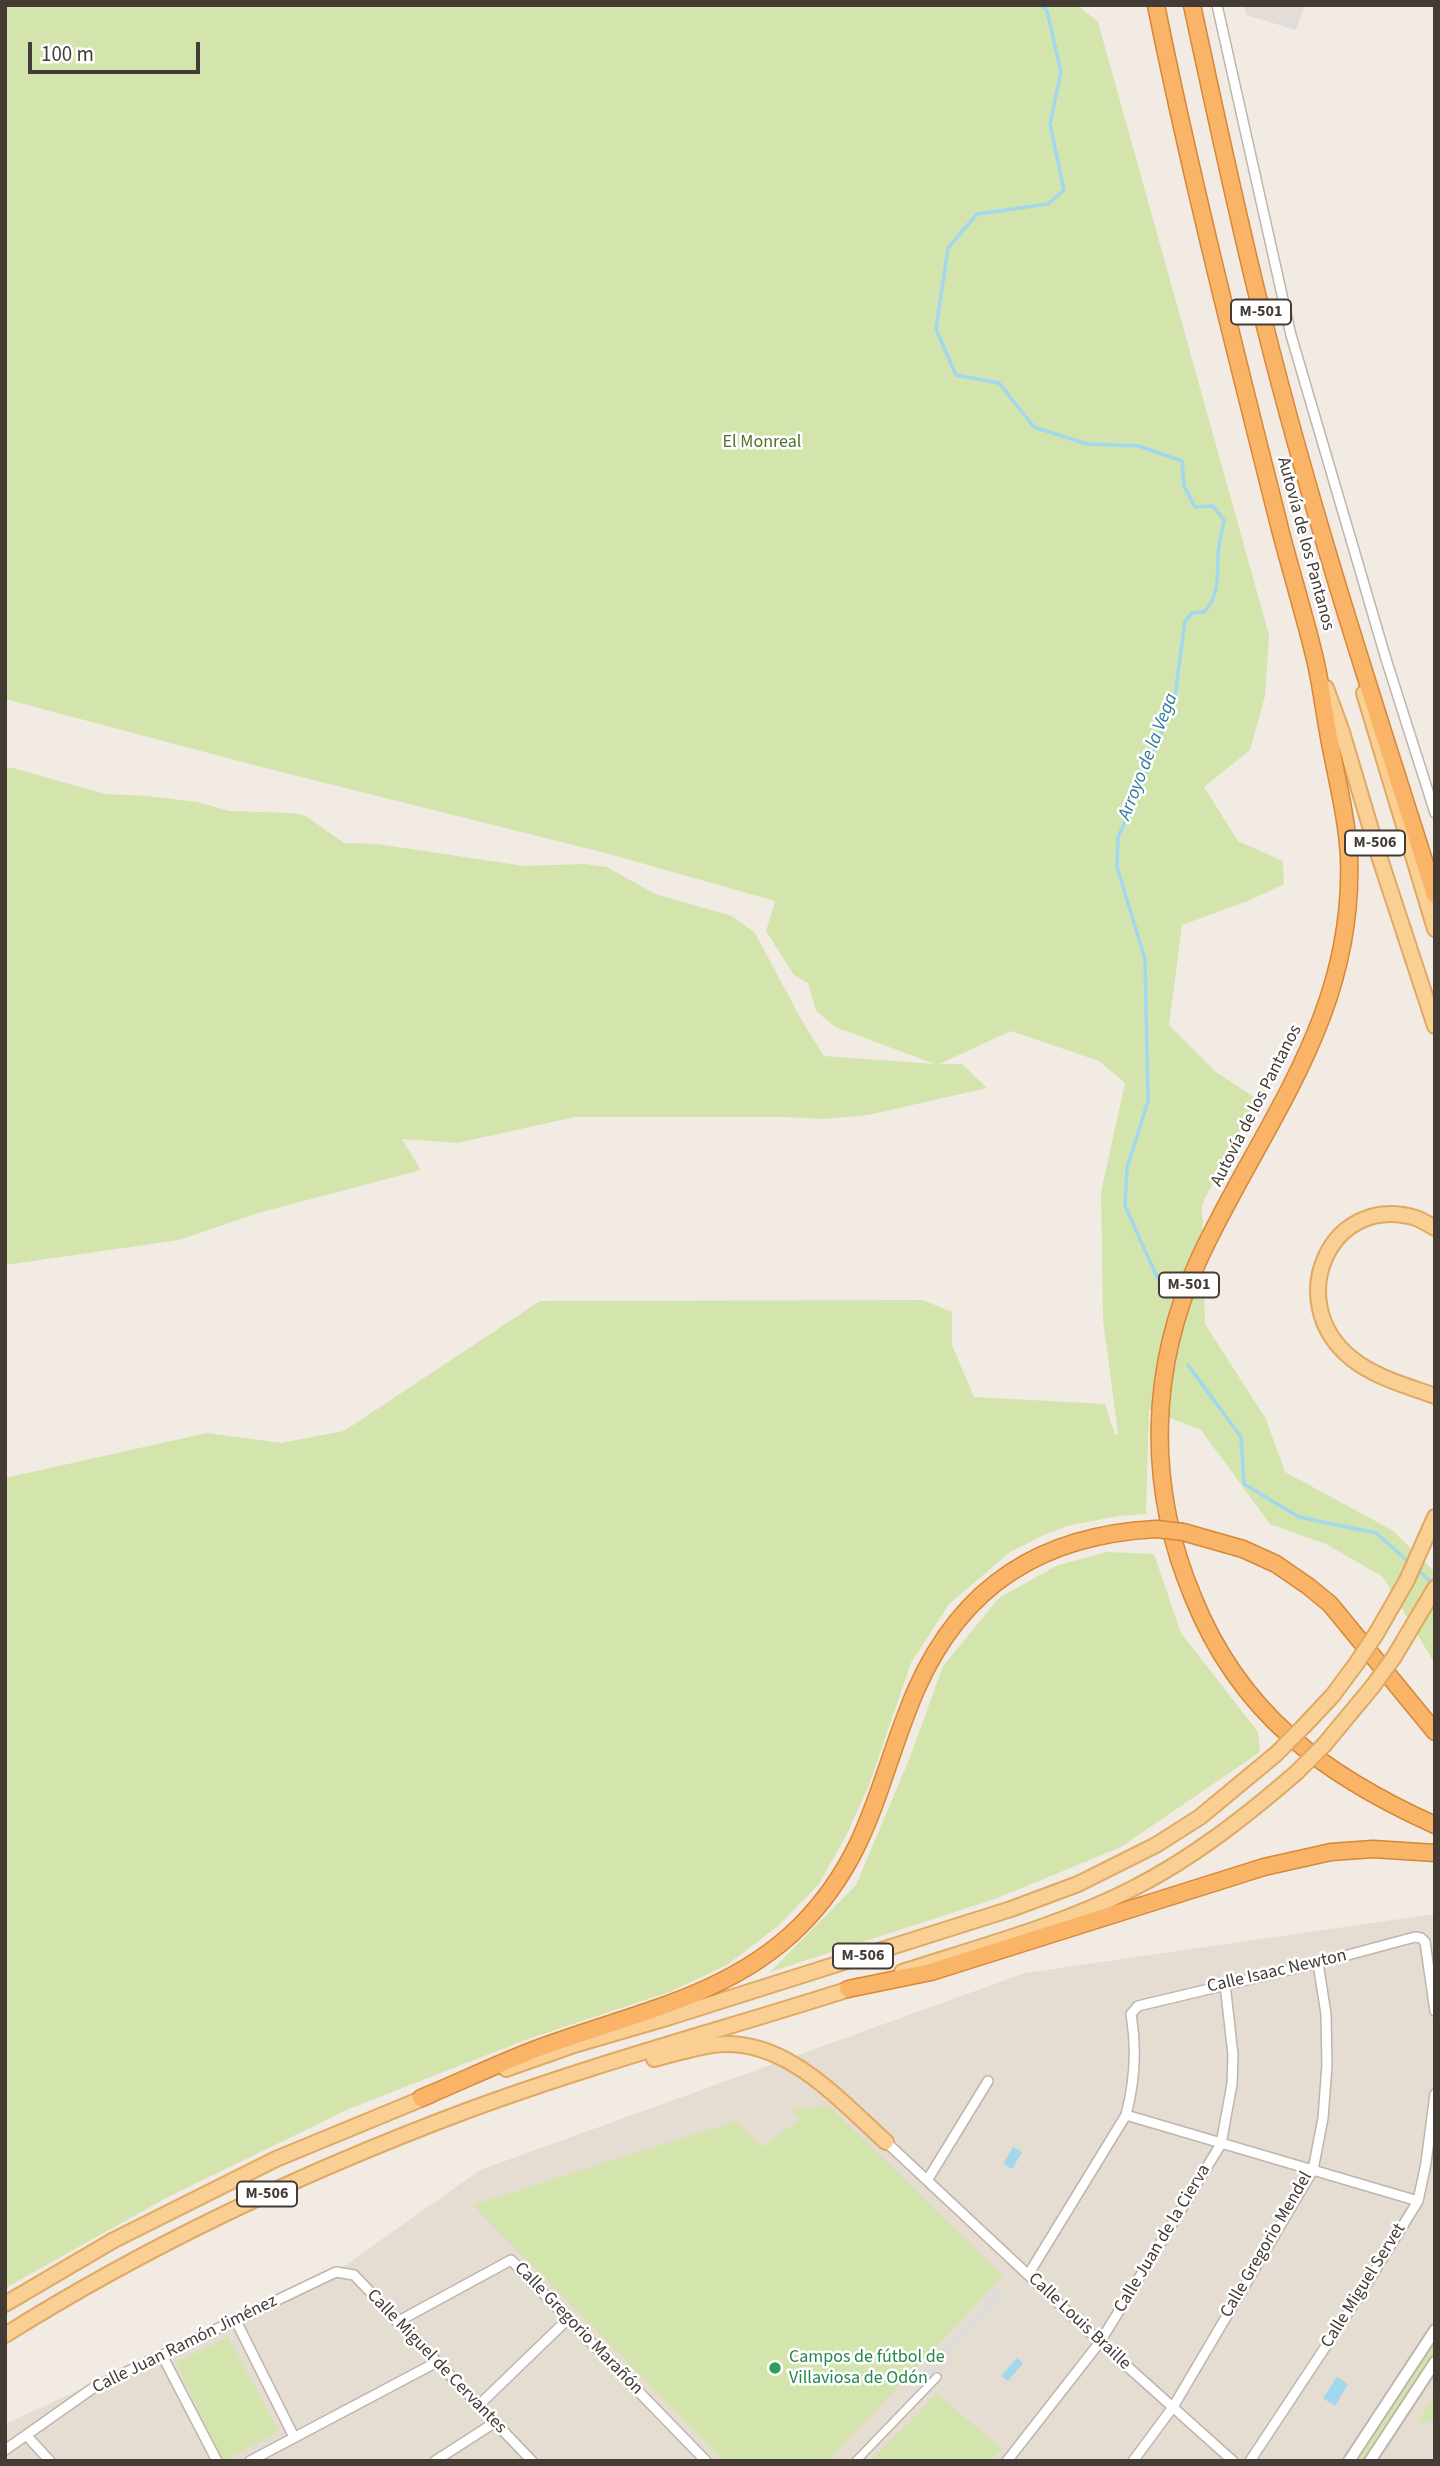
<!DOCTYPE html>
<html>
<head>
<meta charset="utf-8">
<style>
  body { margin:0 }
  #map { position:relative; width:1440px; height:2466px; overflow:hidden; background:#f1ebe4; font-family:"Source Sans 3",sans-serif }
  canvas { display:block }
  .frame { position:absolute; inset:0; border:7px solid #433b34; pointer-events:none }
  .scale { position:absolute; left:28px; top:42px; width:172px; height:32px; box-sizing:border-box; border:4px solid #433b34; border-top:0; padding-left:9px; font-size:21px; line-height:24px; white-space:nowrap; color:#433b34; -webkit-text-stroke:5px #fff; paint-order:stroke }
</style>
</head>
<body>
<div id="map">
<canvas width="1440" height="2466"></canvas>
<div class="frame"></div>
<div class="scale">100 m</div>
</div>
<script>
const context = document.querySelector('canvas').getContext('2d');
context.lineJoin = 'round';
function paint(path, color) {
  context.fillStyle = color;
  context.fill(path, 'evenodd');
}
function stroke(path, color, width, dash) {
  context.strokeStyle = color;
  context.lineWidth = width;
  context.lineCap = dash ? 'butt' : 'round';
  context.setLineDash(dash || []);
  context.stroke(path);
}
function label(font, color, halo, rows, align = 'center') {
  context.font = font + ' "Source Sans 3",sans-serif';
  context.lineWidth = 5;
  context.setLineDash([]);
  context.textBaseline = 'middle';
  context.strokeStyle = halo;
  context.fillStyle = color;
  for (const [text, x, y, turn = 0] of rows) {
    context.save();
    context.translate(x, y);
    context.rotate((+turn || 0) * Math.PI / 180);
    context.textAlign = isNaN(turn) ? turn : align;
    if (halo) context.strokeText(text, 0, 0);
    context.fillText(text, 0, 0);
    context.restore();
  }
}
paint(new Path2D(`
  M1435,1914V2461H5V2424L336,2272L480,2170L1025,1973Z`), '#e5dcd2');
paint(new Path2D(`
  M1244,5H1305L1296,30L1246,15Z`), '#e3ddd9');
paint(new Path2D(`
  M5,5H1077L1098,22L1269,635L1265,696L1250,750L1204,787L1238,841L1283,861L1284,884L1248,901L1182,925L1169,1025L1216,1072L1257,1099L1202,1204L1205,1324L1266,1419L1285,1472L1392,1530L1435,1572V1664L1383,1577L1326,1544L1270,1524L1201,1430L1149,1410L1146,1514L1118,1516L1067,1526L1044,1535L1009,1553L949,1604L911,1663L869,1785L846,1836L819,1884L778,1926L727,1965L672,1991L528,2039L351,2108L170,2196L5,2288V1478L207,1433L281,1443L344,1431L540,1301L923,1300L952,1312V1345L974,1397L1105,1404L1115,1435L1118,1433L1103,1320L1101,1192L1125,1083L1099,1061L1011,1031L939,1064H962L987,1088L868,1115L825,1119L783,1117H575L457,1143L402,1139L421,1170L258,1213L179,1240L5,1265V768H13L105,794L147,796L198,802L229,811L293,813L306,816L344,843L377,844L524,866L584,864L607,867L655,894L732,916L755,933L802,1021L824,1056L935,1064L835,1027L816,1011L808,983L794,975L766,931L775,901L609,854L265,768L5,699Z
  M1107,1552L1154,1554L1181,1633L1258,1732L1260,1752L1121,1847L995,1899L770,1972L856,1885L910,1757L943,1666L999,1598L1056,1566Z
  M829,2106L1003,2276L828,2461H724L473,2205L736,2121L761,2147L800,2120L792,2109Z
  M228,2337L279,2432L223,2461L176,2363Z
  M1435,2339V2353L1372,2449L1364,2461H1354Z
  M937,2394L1001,2448L991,2461H871Z
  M1435,2394V2419L1416,2425Z`), '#d3e5ad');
paint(new Path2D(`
  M1000,2285L1007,2291L930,2377L923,2371Z`), '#dfdcd9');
paint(new Path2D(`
  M1013,2147L1022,2152L1012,2169L1003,2164Z
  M1017,2358L1023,2363L1008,2381L1001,2376Z
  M1337,2377L1348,2384L1335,2406L1323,2398Z`), '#a1d8ed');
stroke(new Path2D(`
  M1041,5L1047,11L1061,72L1050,124L1064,190L1048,204L977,214L948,248L936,329L956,375L999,383L1034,427L1087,444L1139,446L1182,461L1184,486L1195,507L1213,506L1224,520C1222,531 1219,543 1218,554C1217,575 1220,595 1204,612L1192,613L1185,621L1174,703L1118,838L1117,867L1145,959L1148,1101L1127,1168L1125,1206L1162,1288
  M1188,1365L1241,1437L1244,1484L1299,1517L1376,1533L1410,1563
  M1416,1568L1433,1584`), '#a1d8ed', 3.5);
const pedestrian = new Path2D(`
  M856,2461L937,2377`);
const minor = new Path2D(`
  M1217,5L1291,335L1386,659L1435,813
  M1126,2115L1418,2201
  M886,2142L1100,2342L1233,2461
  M928,2179L988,2081
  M1028,2275L1126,2115C1135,2081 1137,2049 1131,2014L1138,2006L1318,1963L1415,1937L1421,1938L1425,1942L1435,2011
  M235,2319L294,2437
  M397,2322L511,2260L706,2461
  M162,2355L217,2461
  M479,2405L569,2318
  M27,2436L50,2461
  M5,2450L93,2388L336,2272L354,2275L532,2461
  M250,2461L437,2362
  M435,2461L494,2423
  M1007,2461L1100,2342L1221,2144L1232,2084L1233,2055L1225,1984
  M1133,2461L1173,2407L1313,2170L1323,2118L1327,2065L1326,2014L1318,1963
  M1250,2461L1363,2290L1418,2201L1426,2163L1435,2094`);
const tertiary = new Path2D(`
  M1349,2461L1435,2330
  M1370,2461L1435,2362`);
const primary = new Path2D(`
  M1326,688L1342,732L1378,853L1435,1026
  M1364,693L1435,929
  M1435,1228C1429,1225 1422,1220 1416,1218C1330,1192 1282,1302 1351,1358C1374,1377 1407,1386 1435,1396
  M1376,1634L1407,1580L1435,1517
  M1394,1657L1435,1588
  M1304,1726L1333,1695L1356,1664
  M1324,1745L1373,1686
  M902,1972C979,1947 1059,1926 1132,1889C1193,1858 1245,1817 1296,1773
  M654,2059C673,2054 693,2048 712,2045C784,2035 838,2099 886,2142
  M506,2069L577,2044L670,2017L1011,1909L1078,1884L1156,1845L1200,1817L1276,1754
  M5,2304L114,2240L276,2159L431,2095
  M5,2335C150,2244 306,2171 466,2111C595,2063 729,2028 859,1986`);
const motorway = new Path2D(`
  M1156,5C1192,183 1237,358 1281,533C1292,575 1305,617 1315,659C1322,689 1325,719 1331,748C1338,784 1347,820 1349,857C1355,1017 1264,1121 1200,1257C1149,1367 1146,1485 1193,1597C1240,1714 1324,1775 1435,1825
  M1192,5C1215,112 1238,220 1265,326C1313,518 1375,706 1435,895
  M1183,1532L1243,1549L1276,1564L1308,1586L1330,1604L1435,1732
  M848,1989L931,1972L1264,1867L1331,1852L1373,1849L1435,1853
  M421,2098C460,2082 499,2063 539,2048C629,2014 729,1997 800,1926C872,1854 878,1778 916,1690C962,1585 1042,1535 1156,1529`);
stroke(pedestrian, '#bfb5aa', 10);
stroke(minor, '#bfb5aa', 12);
stroke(tertiary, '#bfb5aa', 14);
stroke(primary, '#dfa964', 18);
stroke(motorway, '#d78738', 19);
stroke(pedestrian, '#fff', 7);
stroke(minor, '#fff', 9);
stroke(tertiary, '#fff', 10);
stroke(primary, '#facf94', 14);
stroke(motorway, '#f9b467', 16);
const primaryBridge = new Path2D(`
  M1356,1664L1376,1634
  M1373,1686L1394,1657
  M1276,1754L1304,1726
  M1296,1773L1324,1745`);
const motorwayBridge = new Path2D(`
  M1156,1529L1183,1532`);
stroke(primaryBridge, '#dfa964', 18, []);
stroke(motorwayBridge, '#d78738', 19, []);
stroke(primaryBridge, '#facf94', 14);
stroke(motorwayBridge, '#f9b467', 16);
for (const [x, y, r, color] of [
  [775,2368,7,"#2e9e5b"]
]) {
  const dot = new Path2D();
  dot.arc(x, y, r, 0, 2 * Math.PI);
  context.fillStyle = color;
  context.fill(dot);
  stroke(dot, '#fff', 2.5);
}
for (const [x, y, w] of [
  [1261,312,60],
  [1375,843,60],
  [1189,1285,60],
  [863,1956,60],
  [267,2194,60]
]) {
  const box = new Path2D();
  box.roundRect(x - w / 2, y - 12.5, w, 25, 5);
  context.fillStyle = '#fff';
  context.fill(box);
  stroke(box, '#433b34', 2);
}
label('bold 16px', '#433b34', null, [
  ["M-501",1261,312],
  ["M-506",1375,843],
  ["M-501",1189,1285],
  ["M-506",863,1956],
  ["M-506",267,2194]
]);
label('18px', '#4f722a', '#fff', [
  ["El Monreal",762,443]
]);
label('18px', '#433b34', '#fff', [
  ["Autovía de los Pantanos",1305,544,75],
  ["Autovía de los Pantanos",1257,1106,-63],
  ["Calle Isaac Newton",1277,1972,-13],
  ["Calle Juan de la Cierva",1163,2239,-59],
  ["Calle Gregorio Mendel",1267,2245,-60],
  ["Calle Miguel Servet",1364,2286,-58],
  ["Calle Louis Braille",1079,2322,43],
  ["Calle Gregorio Marañón",578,2329,46],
  ["Calle Juan Ramón Jiménez",185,2345,-26],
  ["Calle Miguel de Cervantes",436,2362,46]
]);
label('18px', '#27864d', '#fff', [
  ["Campos de fútbol de",789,2358],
  ["Villaviosa de Odón",789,2379]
], 'left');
label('italic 19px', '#2f7c9b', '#fff', [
  ["Arroyo de la Vega",1149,757,-69]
]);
</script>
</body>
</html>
